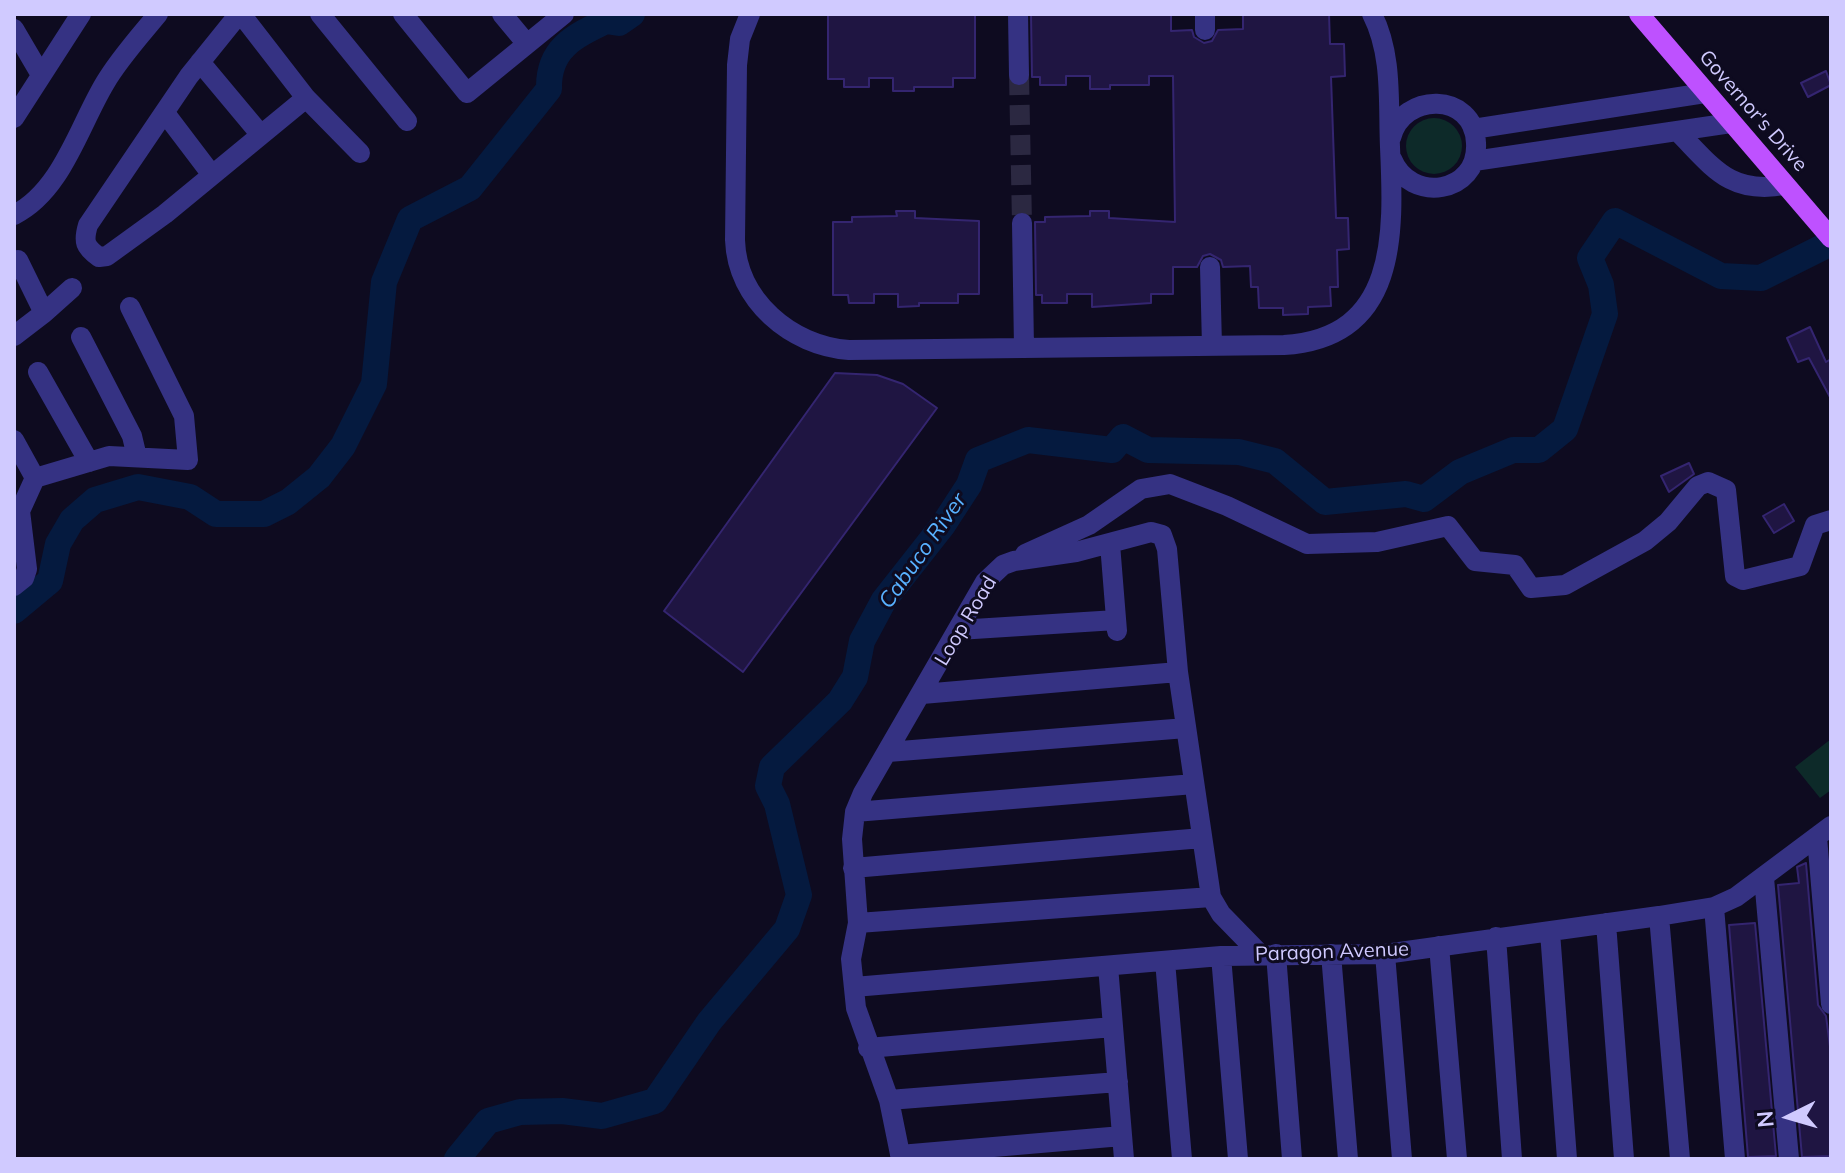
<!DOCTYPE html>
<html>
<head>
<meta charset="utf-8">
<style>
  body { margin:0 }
  #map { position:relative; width:1845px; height:1173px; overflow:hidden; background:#0e0b20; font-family:Mulish,sans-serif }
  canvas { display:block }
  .frame { position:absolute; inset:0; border:16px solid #d0caff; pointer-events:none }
  .north { position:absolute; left:1749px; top:1077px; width:80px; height:80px; -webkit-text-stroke:6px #0e0b20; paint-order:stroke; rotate:265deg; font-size:22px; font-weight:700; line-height:32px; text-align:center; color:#d0caff }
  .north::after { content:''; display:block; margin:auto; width:28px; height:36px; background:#d0caff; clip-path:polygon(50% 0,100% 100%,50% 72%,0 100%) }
</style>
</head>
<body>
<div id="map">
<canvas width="1845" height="1173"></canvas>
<div class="frame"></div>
<div class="north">N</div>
</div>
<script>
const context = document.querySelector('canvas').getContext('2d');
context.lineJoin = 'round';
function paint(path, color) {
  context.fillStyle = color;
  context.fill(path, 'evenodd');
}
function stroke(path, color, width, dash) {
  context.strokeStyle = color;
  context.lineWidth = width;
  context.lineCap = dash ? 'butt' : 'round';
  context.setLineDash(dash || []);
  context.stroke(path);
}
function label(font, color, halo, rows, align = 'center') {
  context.font = font + ' Mulish,sans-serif';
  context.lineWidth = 6;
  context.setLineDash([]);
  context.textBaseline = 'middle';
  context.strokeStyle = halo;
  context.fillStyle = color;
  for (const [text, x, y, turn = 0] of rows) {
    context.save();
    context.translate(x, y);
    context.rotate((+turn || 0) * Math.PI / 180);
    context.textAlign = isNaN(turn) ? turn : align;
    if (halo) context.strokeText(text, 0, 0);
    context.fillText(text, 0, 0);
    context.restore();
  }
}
paint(new Path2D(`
  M1406 146a28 28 0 1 1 56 0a28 28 0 1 1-56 0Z
  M1831,739V790L1820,798L1795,767Z`), '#0d2a29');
stroke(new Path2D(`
  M14,611L50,581L58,544L72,520L95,500L138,487L190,497L216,514H264L288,502L319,477L343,446L374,384L384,282L410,219L470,188L549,89C548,49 573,37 606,21L619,23L632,14
  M457,1159L488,1121L520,1112L562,1111L602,1116L655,1101L709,1022L787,929L799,895L777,804L768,786L772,767L840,701L855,677L862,641L884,600L943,525L969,485L978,460L1028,440L1112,450L1123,437L1148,450L1239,452L1275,461L1325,502L1406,494L1424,499L1460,472L1513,450H1539L1565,429L1605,314L1601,285L1590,258L1615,221L1721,276L1761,278L1831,243`), '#051a3f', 26);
const building = new Path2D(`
  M828,14H975V78H953V87H914V91H893V78H869V87H844V79H828Z
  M1031,14H1171V31L1192,30L1194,37L1204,43L1212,41L1218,30L1243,29V14H1329L1330,44H1344L1345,76L1331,77L1336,218H1348L1349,249L1337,250L1338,287H1330L1331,306L1308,307V314L1283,315V308H1259L1258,287H1251L1250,266L1223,267L1221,260L1210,254L1203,256L1197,267H1173V294H1151V303L1092,307V294H1067V303H1042V295H1036L1035,222H1045V217L1090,216V211H1109V218L1175,222L1173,76H1149V85H1110V89H1090V76H1066V85H1040V77H1032Z
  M1826,71L1831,85L1808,97L1801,83Z
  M896,211H915V218L979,221V294H958V303H919V306L898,307V294H874V303H849L848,295H833V222H852V217L897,216Z
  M1810,327L1826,362L1831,359V399L1809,358L1798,362L1787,338Z
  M835,373L877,375L903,384L937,408L743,672L664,611Z
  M1689,463L1694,474L1669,492L1661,476Z
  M1784,504L1794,521L1774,533L1763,516Z
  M1806,863L1818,1005L1826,1016L1831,1054V1156L1802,1157L1778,885L1799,883L1797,867Z
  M1755,923L1776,1156L1748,1157L1729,925Z`);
paint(building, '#1f1542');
stroke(building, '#342570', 2);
stroke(new Path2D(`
  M1019,75L1022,223`), '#2b2841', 20, [20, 10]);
stroke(new Path2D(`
  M239,14L189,76L88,225C83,242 85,247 99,257L107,256L165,214L306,98
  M241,14L306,98L360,153
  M320,14L407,121
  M403,14L467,93L564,14
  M502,14L527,44
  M750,14L740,39L737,65L735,240C737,300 791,346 849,350L1284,345C1398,338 1394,234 1390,147C1388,103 1393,55 1372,14
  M1018,14L1019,75
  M1205,14V30
  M14,29L41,75
  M200,62L261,135
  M165,113L212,175
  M14,118L81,14
  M1473,129L1705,93
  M1677,131C1713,167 1729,195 1785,185
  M1391,138C1402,92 1474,91 1476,143C1479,194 1410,204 1392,159
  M1474,161L1731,123
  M14,215C62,191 79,126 105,83C119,59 140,36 158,14
  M1022,223L1024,348
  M14,262L18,260L44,313L72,288
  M1210,267L1212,346
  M14,336L44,313
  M81,337L132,436L137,457
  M38,372L89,462
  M14,440L35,478
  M1110,544L1117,631
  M1025,554L1089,525L1141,489L1170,484L1227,506L1307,544L1377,542L1448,526L1475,561L1515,565L1531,588L1565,585L1645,541L1668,522L1698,486L1708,482L1726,490L1735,576L1743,580L1800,566L1815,525L1831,520
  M14,586L24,578L27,569L20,511L35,478L109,456L188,460L184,416L130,307
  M958,630L1116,620
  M922,694L1178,672
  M888,752L1186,728
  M855,812L1194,784
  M1817,837L1831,1004
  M853,868L1202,838
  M1764,878L1789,1159
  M1714,907L1735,1159
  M1659,916L1680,1159
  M858,923L1211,897
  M1606,923L1624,1159
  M1550,932L1567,1159
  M1496,937L1512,1159
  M1439,946L1457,1159
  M1276,954L1292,1159
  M1331,954L1348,1159
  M1385,954L1402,1159
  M1221,956L1238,1159
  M1165,961L1182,1159
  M1108,966L1124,1159
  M854,987L1221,956L1385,954L1659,916L1714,907L1736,897L1831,826
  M868,1048L1113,1027
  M889,1100L1118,1082
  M900,1155L1122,1136
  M901,1159L889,1100L856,1008L851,959L858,923L852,839L855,812L863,793L985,582L1003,565L1014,561L1076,552L1151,532L1162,535L1167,549L1178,672L1211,897L1221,914L1260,954`), '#353283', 20);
stroke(new Path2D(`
  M1639,14L1831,238`), '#be51ff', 20);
label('20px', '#d0caff', '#0e0b20', [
  ["Governor's Drive",1753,111,49],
  ["Loop Road",966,621,-59],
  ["Paragon Avenue",1332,952,-2]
]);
label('italic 22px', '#58b1ff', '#0e0b20', [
  ["Cabuco River",923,551,-55]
]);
</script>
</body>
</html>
